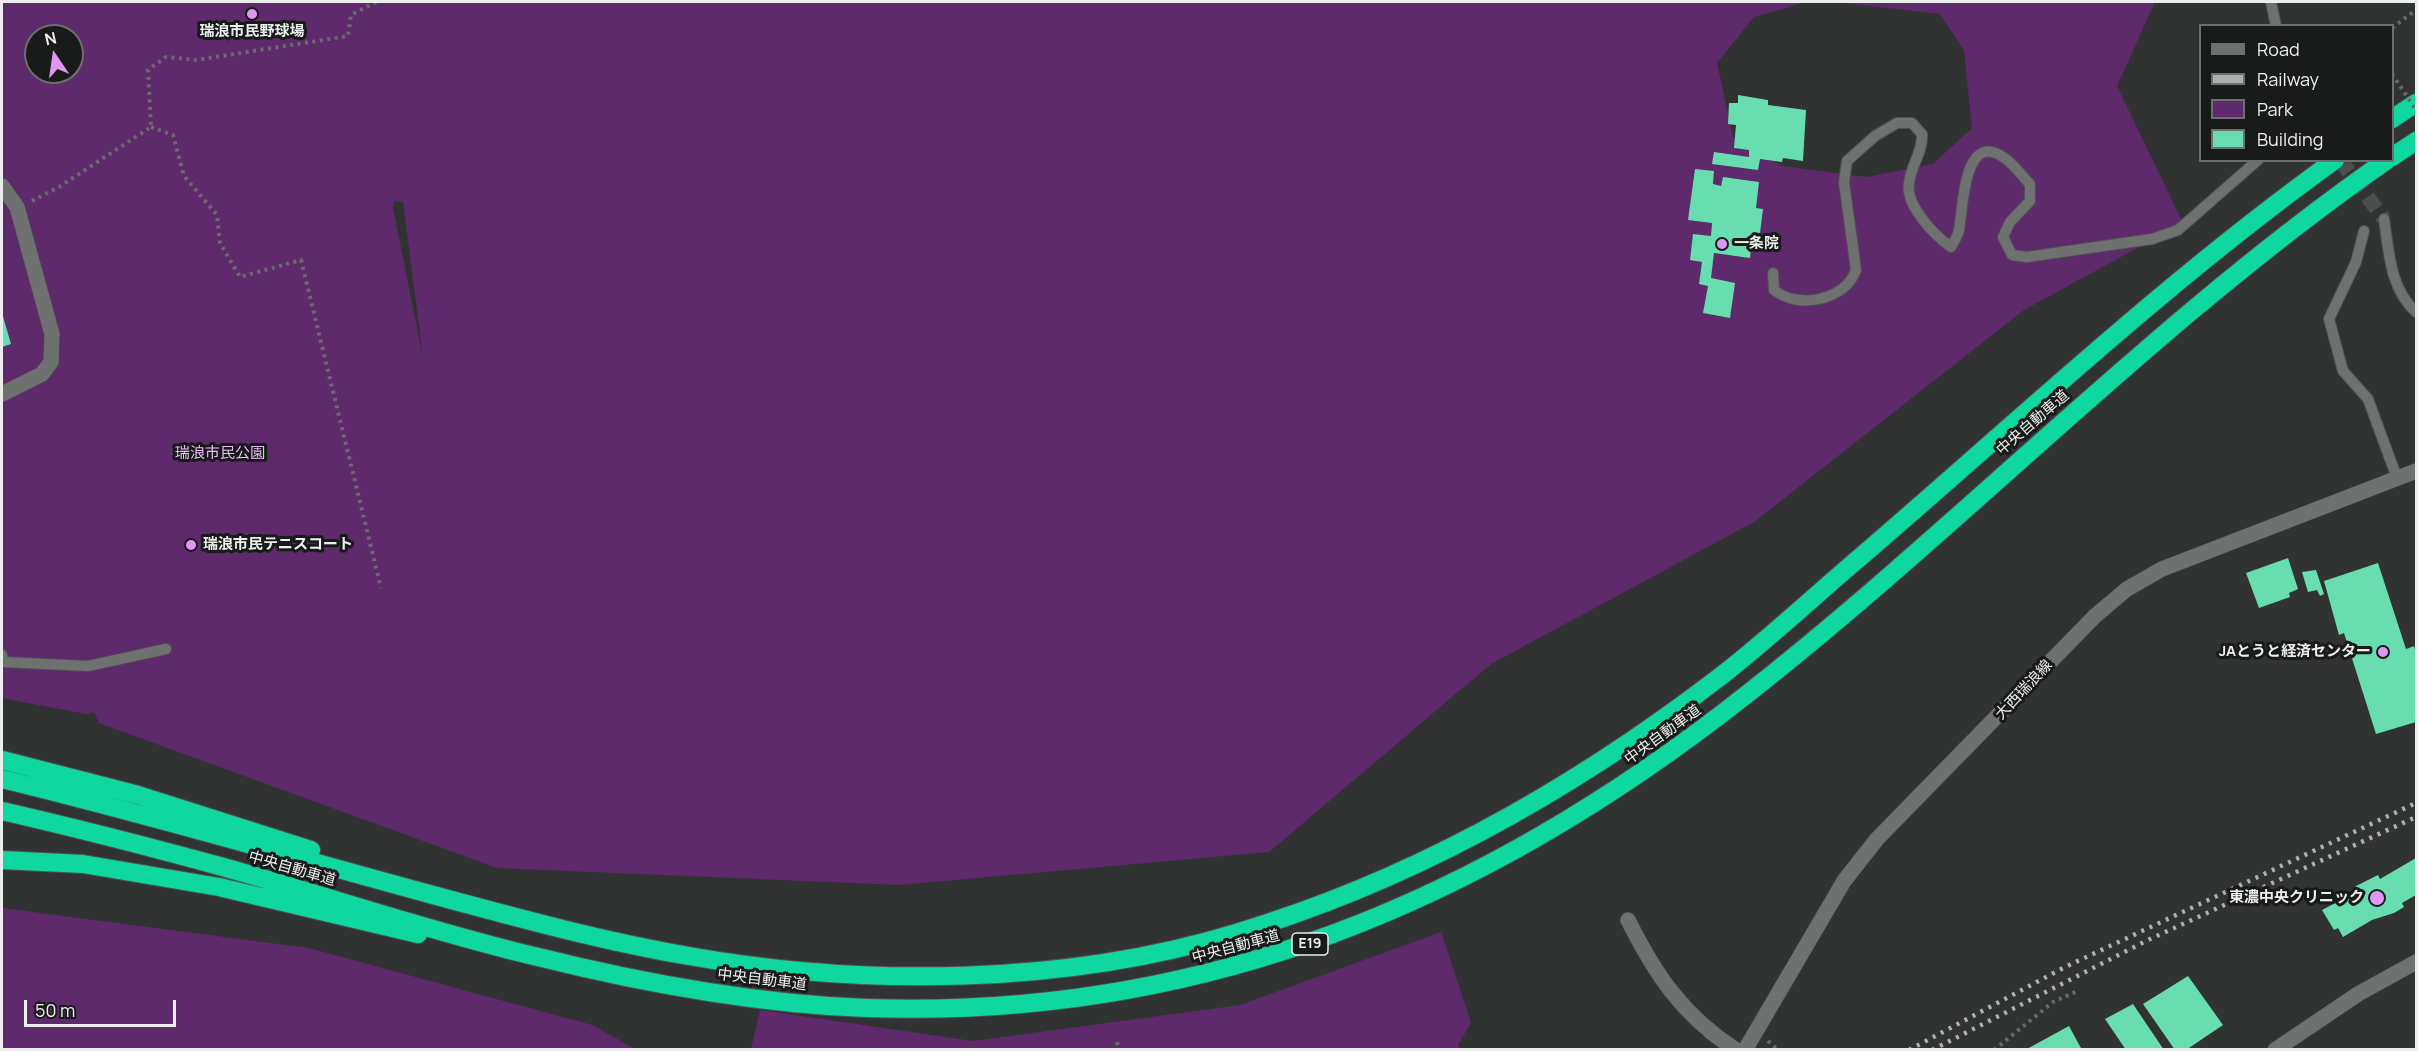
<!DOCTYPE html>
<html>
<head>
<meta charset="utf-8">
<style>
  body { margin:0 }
  #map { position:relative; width:2418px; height:1051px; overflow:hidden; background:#303332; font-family:Manrope,sans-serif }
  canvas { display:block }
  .frame { position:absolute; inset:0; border:3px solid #eceeed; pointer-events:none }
  .legend { position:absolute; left:2199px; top:24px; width:195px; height:138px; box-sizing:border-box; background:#191b1a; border:2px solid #6d6f6e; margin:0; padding:8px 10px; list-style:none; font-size:18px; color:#eceeed }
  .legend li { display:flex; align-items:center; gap:12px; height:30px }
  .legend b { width:30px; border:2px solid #6d6f6e }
  .north { position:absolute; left:24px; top:24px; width:60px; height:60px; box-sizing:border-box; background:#191b1a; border:2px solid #6d6f6e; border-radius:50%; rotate:347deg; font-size:16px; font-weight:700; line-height:24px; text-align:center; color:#eceeed }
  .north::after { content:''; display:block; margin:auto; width:21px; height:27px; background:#de98f2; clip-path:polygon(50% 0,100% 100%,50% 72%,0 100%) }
  .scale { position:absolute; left:24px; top:1000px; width:152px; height:27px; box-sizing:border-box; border:3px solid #eceeed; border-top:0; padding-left:8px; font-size:18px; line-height:21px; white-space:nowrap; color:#eceeed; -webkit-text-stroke:4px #191b1a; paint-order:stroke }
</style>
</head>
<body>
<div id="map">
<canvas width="2418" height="1051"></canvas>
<div class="frame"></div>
<ul class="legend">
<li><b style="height:8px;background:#6e716f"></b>Road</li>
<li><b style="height:8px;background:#aeb0af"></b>Railway</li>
<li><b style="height:16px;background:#5e2a6c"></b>Park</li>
<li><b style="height:16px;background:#67ddb0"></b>Building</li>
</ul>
<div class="north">N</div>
<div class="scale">50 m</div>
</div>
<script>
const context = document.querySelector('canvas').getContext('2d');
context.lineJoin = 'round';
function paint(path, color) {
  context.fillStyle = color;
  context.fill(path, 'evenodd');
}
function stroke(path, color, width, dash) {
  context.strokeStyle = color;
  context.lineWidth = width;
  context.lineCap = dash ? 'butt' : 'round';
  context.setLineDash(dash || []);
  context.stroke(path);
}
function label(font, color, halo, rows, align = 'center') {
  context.font = font + ' Manrope,"Noto Sans JP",sans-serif';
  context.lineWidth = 6;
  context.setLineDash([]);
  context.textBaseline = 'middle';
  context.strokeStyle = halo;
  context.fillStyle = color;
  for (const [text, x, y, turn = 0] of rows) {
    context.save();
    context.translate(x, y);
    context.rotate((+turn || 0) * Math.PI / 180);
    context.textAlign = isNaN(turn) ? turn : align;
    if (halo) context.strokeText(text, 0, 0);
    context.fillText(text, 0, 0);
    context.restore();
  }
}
paint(new Path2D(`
  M2,2H1806L1754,17L1717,63L1733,137L1782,166L1867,177L1933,164L1972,128L1964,50L1940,14L1835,2H2155L2117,86L2183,223L2024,310L1754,522L1491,664L1269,852L899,885L497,868L99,723L94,712L86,714L2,698ZM36,36H72V72H36ZM394,201L403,202L423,357L393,208Z
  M2,908L309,948L592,1025L635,1049H2Z
  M1441,932L1471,1023L1458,1045L1460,1049H751L760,1010L973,1041L1240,1005Z`), '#5e2a6c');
paint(new Path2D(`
  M1738,95L1768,100V105L1806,110L1803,161L1783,158L1782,162L1760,159L1758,170L1712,164L1714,152L1749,157V150L1734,148L1736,125L1728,124L1729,103H1738Z
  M1695,169L1714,171L1713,184L1721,186L1723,177L1759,182L1756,208L1763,209L1760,233L1753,232L1750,258L1714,253L1711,278L1735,283L1730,318L1703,313L1708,286L1699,284L1702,262L1690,260L1693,234L1711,236L1712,223L1688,220Z
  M2,313L11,344L2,347Z
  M2288,558L2298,589L2289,593L2290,597L2259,608L2246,573Z
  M2378,563L2406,649L2414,646L2416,654V722L2376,734L2344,633L2339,635L2324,581Z
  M2316,570L2324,594L2320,596L2317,590L2308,592L2302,572Z
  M2416,858V895L2402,903L2404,907L2394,913L2372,920L2343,937L2338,928L2334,930L2322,910L2356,892L2354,887L2378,875L2380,879Z
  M2188,976L2223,1025L2186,1050H2175L2143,1004Z
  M2133,1004L2164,1050H2126L2105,1019Z
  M2069,1026L2082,1050H2025Z`), '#67ddb0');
stroke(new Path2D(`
  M2340,160L2384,219`), '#4c4f4e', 15, [15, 8]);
const lane = new Path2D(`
  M2271,2L2276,26
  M2384,219C2389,252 2390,289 2416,312
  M2364,231L2356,262L2329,319L2343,371L2368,399L2397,478
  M1773,273L1774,290C1798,310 1846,300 1856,270L1844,182L1847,161L1875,136L1897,123H1912L1922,134C1923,152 1911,165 1909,183C1905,205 1934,235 1951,247C1954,241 1958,236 1959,230C1963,210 1963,130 2003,157C2013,163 2022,176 2030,184V201L2010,222L2003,237L2012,255L2027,257L2152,239L2178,230L2258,160
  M2,655L3,662L88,666L166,649`);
const street = new Path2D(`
  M1628,920C1655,974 1683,1016 1736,1050`);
const secondary = new Path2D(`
  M2,186L17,207L52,334L51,362L42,374L2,394
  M1745,1050L1844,881L1877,839L2095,616L2127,589L2162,569L2416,471
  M2275,1050L2358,994L2416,962`);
const highway = new Path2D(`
  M2392,119L2416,103
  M2392,157L2416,141
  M2,760L138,795L311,850
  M2,779C147,814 289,856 433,895C518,918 602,941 689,956C864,987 1065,985 1236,933C1414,880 1574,789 1721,676C1766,641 1808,602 1851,565C2011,428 2164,283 2335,160
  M2,811C76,828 150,847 223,867C327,896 429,931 534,956C642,983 755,1004 866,1008C1203,1020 1485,901 1746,695C1965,523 2157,320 2387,160
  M2,860L83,864L219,887L418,934`);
stroke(lane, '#4f5251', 12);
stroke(street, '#4f5251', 16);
stroke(secondary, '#4f5251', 16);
stroke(highway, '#4f5251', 20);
stroke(new Path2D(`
  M2392,28L2416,10
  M151,127L173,135L184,176L217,215L220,243L240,277L301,260L381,588
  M32,201L59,187L151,127L148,70L166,57L196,60L348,36L351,15L376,2
  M1768,1041L1778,1050
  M1117,1042L1119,1050
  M1994,1050L2053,1002L2078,991`), '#696b6a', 4, [3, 4.5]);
stroke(lane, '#6e716f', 10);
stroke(street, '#6e716f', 15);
stroke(secondary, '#6e716f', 15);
stroke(highway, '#0ed8a0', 18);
stroke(new Path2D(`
  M1909,1050L2065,967L2416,803
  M1932,1050L2148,940L2416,817`), '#aeb0af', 4.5, [3, 6]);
stroke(new Path2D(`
  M2392,74L2416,110`), '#696b6a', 4, [3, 4.5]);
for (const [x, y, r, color] of [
  [252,14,6,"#de98f2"],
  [1722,244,6,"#de98f2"],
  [191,545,6,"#de98f2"],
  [2383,652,6,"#de98f2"],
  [2377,898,8,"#de98f2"]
]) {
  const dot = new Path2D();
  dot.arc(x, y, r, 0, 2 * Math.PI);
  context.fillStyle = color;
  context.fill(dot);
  stroke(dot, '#191b1a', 2);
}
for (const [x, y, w] of [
  [1310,944,36]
]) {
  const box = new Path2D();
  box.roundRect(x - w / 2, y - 11, w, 22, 4.5);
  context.fillStyle = '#191b1a';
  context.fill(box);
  stroke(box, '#eceeed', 1.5);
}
label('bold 14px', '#eceeed', null, [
  ["E19",1310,944]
]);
label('bold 15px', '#eceeed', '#191b1a', [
  ["瑞浪市民野球場",252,32,"center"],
  ["一条院",1734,244],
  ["瑞浪市民テニスコート",203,545],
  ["JAとうと経済センター",2371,652,"right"],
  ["東濃中央クリニック",2364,898,"right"]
], 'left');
label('15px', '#eceeed', '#191b1a', [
  ["中央自動車道",2033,423,-41],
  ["大西瑞浪線",2024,690,-47],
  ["中央自動車道",1663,735,-36],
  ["中央自動車道",292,869,16],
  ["中央自動車道",1236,947,-15],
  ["中央自動車道",762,980,7]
]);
label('15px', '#eabdf8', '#191b1a', [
  ["瑞浪市民公園",220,454]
]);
</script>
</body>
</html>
